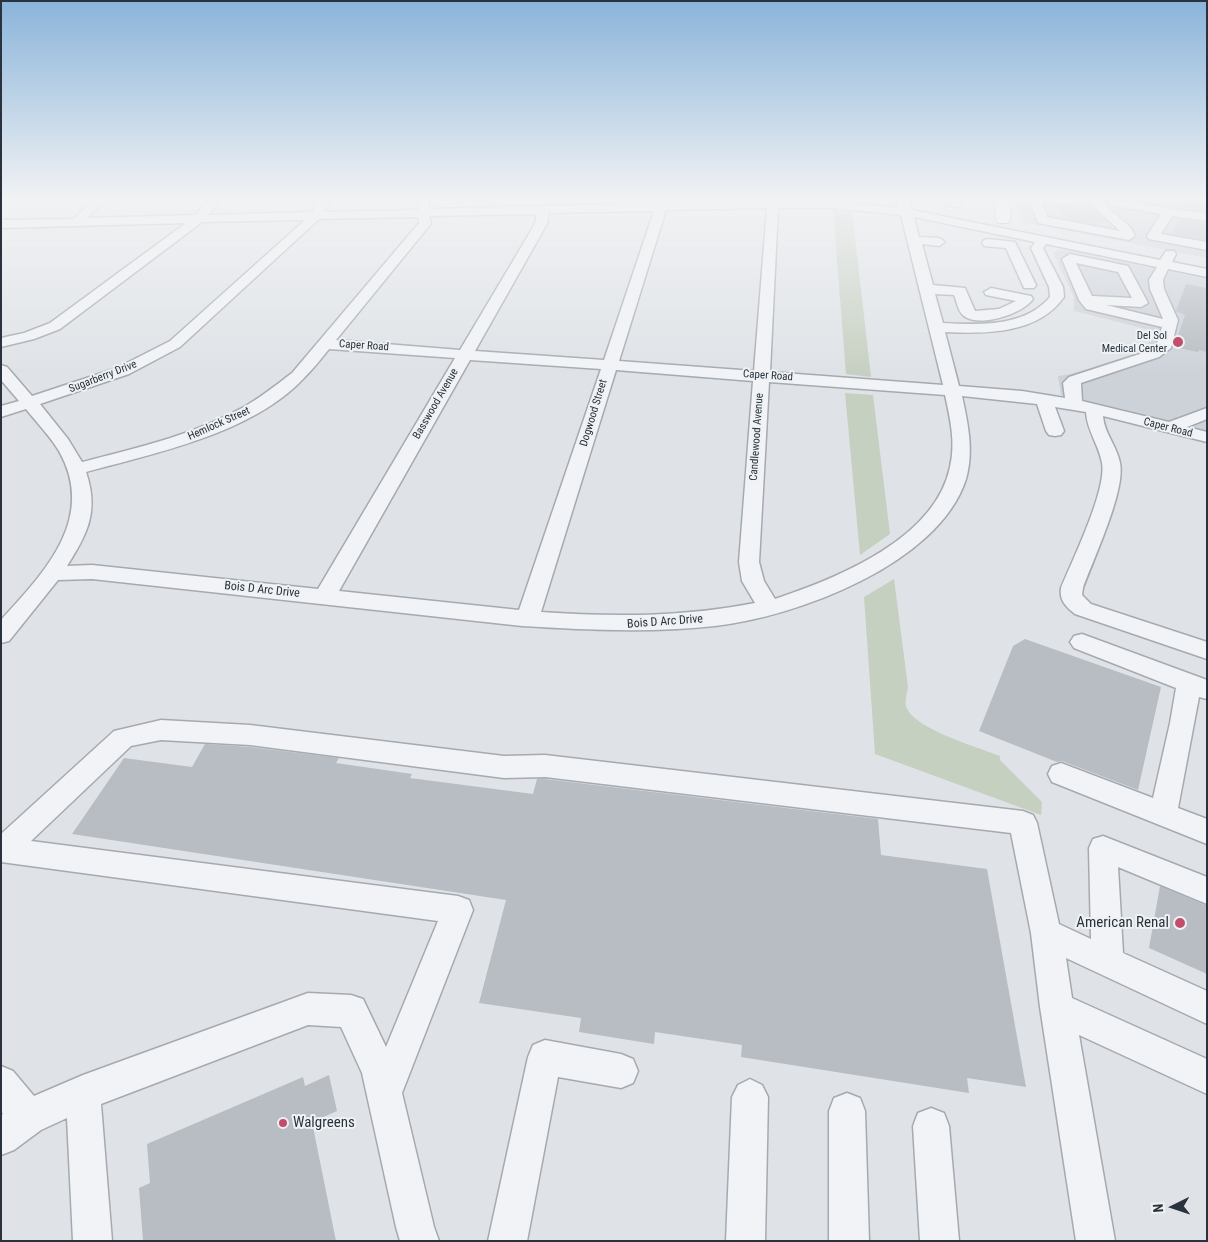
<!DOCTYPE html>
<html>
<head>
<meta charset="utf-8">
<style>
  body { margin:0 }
  #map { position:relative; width:1208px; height:1242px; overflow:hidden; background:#dfe3e7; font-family:"Roboto Condensed",sans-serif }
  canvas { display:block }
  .frame { position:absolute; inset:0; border:2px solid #29323d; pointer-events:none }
  .north { position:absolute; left:1148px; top:1182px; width:50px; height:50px; -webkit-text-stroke:4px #eef2f5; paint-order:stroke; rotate:266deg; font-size:14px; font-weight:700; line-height:20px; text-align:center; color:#29323d }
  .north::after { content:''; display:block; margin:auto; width:18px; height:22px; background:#29323d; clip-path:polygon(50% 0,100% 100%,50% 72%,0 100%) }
</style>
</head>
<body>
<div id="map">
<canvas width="1208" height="1242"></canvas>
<div class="frame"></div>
<div class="north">N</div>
</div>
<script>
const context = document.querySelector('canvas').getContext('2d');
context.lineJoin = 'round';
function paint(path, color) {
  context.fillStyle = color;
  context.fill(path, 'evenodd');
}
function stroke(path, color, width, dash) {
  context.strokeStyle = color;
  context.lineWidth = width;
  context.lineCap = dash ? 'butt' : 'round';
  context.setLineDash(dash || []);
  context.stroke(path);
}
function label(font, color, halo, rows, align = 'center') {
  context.font = font + ' "Roboto Condensed",sans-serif';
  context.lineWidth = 4;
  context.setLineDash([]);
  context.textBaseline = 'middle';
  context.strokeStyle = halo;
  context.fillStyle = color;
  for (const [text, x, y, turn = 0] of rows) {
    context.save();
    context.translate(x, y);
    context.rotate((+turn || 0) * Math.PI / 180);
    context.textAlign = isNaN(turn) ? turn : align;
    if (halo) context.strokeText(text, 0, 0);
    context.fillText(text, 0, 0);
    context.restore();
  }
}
paint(new Path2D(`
  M1013,200H1207V258L1027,223L1020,219L1017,206Z
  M1059,249L1207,279V431L1061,395L1058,376L1071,374L1140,352L1158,332L1074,311V297L1053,253Z`), '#cdd2d9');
paint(new Path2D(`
  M833,210L852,211L871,377L846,374Z
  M845,393L873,395L890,534L860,555Z
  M894,579L908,687C907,693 905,701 906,706C913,729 978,747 1000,756V760L1042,802L1041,815L875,754L864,597Z`), '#c6d0c1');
paint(new Path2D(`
  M1187,200H1207V212L1183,208Z
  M1087,205L1107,222L1086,223L1068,219L1053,206Z
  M1179,219L1207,223V240L1172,234Z
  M1186,284L1207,288V352L1199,350L1198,352L1174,347L1185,315L1176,311Z
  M1025,639L1161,687L1138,790L1062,761L1057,762L979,731L1013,646Z
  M205,744L250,747L339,758L336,763L412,774L410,778L533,794L537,779H545L878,819L881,855L987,869L1026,1087L967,1078L969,1093L741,1057L742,1045L655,1032L654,1044L579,1032L581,1018L479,1003L506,900L72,834L124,758L192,767Z
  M1160,886L1207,906V974L1149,948Z
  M329,1075L337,1111L312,1122L336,1241H143L139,1188L150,1183L147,1144L303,1077L305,1086Z`), '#b7bdc3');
const minor = new Path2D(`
  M93,200H105L87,218L196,215L208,200H220L208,215L312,212L318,200H330L324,212L418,210V203L423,200L428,201L429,209L767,200L834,202L899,208L897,200H909L912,210L1160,260L1166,251H1174L1176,254L1172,262L1207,269V277L1168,269L1163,280L1164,289L1178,320L1171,348L1159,357L1081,383L1082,401L1169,422L1207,408V419L1187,427L1207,432V442L1103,416C1104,433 1117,446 1120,463C1126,490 1093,560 1083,588L1082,595L1091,604L1207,642V659L1075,614C1066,607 1059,600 1061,588C1072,561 1107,490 1102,463C1099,445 1087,431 1086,412L1055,407L1064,431L1061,435L1055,436L1049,435L1046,431L1037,404L962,396C968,423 974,452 966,479C939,564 796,617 715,626C650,633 587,630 522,626L92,579L58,580L9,641L1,643V620C45,572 97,518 59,451C50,436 37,423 26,409L1,417V406L19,401L1,380V365L7,367L32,396L117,368L170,341L305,220L202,222L60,329L34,339L1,347V338L24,333L50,323L186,223L1,228V220L74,219ZM767,208L754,371L619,361L666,210ZM778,208H834L901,215L943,385L770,372ZM654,211L604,360L475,351L544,229L548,221V213ZM536,214V221L532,229L460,350L336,340L429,226L431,223L429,216ZM418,217L419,223L292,373C276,385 260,398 242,408C193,435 136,448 82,462L68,439L40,404L129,374L180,347L319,219ZM914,217L1035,242L1031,248L1049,287L1050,297C1025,327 979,325 943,323L935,294L954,295C957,302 958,312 964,316C979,328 1023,314 1033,299L1031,296L991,288L984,292L986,295L1016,301L999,309L975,311L965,288L933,285L922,244L939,246L945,242L939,238L919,237ZM1046,244L1157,267L1149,280L1150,289L1163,319L1106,305L1141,307L1148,303L1128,266L1070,254L1062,259L1079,300L1086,309L1162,327L1156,346L1149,351L1069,377L1063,383L1065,398L1022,391L959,386L945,332C987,334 1038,334 1064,297L1063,287L1043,248ZM1076,263L1118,272L1132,298L1092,296ZM329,349L455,358L318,589L92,565L67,566C88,533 99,511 86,472C156,453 253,433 304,378C313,369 321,359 329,349ZM470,360L601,369L519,610L339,591ZM616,370L753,381L739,562L742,581L755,603C684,617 613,617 541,612ZM769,382L945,395C950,418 956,443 950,467C935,539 838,578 775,599L764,581L759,562Z
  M931,200H960L962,204L956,207L933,202Z
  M1025,200H1084L1078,203L1042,204L1047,217L1120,231L1087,200H1100L1131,228L1135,236L1129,240L1038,223L1032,206Z
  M1117,200L1207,214V221L1172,216L1161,234L1207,242V250L1149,239L1147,236L1161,214L1115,206L1109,203L1111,201Z
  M988,239L1015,242L1036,285L1034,288H1024L1006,248L984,246L982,243L984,240Z
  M1082,634L1207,680V699L1199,697L1178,808L1207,819V844L1052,782L1048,774L1052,766L1061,763L1153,798L1170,723L1176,688L1074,648L1070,642L1074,636Z
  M161,720L250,725L504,756L545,755L1023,811L1033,815L1037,823L1059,924L1091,939L1089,848L1093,839L1103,836L1207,877V904L1118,867L1123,953L1207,991V1024L1066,958L1072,998L1207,1059V1094L1079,1035L1115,1241H1076L1040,1007L1031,933L1011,833L545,777L504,778L250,745L161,740L131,746L31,841L458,896L469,900L473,910L402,1093L434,1227L439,1241H400L396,1227L362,1073L341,1027L308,1025L101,1104L112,1241H73L67,1118L41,1130L14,1150L1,1155V1115L3,1114L1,1111V1066L13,1071L34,1096L83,1075L308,993L351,995L363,999L386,1047L438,921L1,862V834L114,731Z
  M545,1040L621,1054L633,1059L638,1071L633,1083L621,1088L558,1077L527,1241H488L528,1057L533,1045Z
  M750,1079L762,1085L768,1097L765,1241H726L732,1097L738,1085Z
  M847,1093L860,1098L865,1111L869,1241H829V1111L834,1098Z
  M931,1108L944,1113L949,1126L959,1241H920L913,1126L918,1113Z`);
const major = new Path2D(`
  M993,200H1007C1011,207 1013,216 1008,223H998C994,217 998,209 993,200Z`);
stroke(minor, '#a5aab1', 3);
stroke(major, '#9fa8b2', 2);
paint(minor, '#f1f3f6');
paint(major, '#fff');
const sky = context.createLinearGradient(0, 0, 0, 374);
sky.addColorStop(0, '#8ab4da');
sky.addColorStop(0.53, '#f1f2f4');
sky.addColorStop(1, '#f1f2f400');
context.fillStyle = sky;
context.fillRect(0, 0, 1208, 374);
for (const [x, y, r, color] of [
  [1178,342,6,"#c24e6b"],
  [1180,923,6,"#c24e6b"],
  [283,1123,5,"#c24e6b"]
]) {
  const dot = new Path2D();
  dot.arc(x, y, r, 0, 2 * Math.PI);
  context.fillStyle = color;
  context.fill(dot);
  stroke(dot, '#eef2f5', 2);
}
label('11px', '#29323d', '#eef2f5', [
  ["Del Sol",1167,336],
  ["Medical Center",1167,349]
], 'right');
label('11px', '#29323d', '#eef2f5', [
  ["Caper Road",364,346,4],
  ["Caper Road",768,376,4],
  ["Sugarberry Drive",103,377,-21],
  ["Basswood Avenue",436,404,-60],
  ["Dogwood Street",594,413,-73],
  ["Hemlock Street",219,424,-24],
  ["Caper Road",1168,428,14],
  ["Candlewood Avenue",757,437,-86]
]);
label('12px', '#29323d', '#eef2f5', [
  ["Bois D Arc Drive",262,590,6],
  ["Bois D Arc Drive",665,622,-4]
]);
label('15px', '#29323d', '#eef2f5', [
  ["American Renal",1169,923],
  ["Walgreens",293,1123,"left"]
], 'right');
</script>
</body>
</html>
